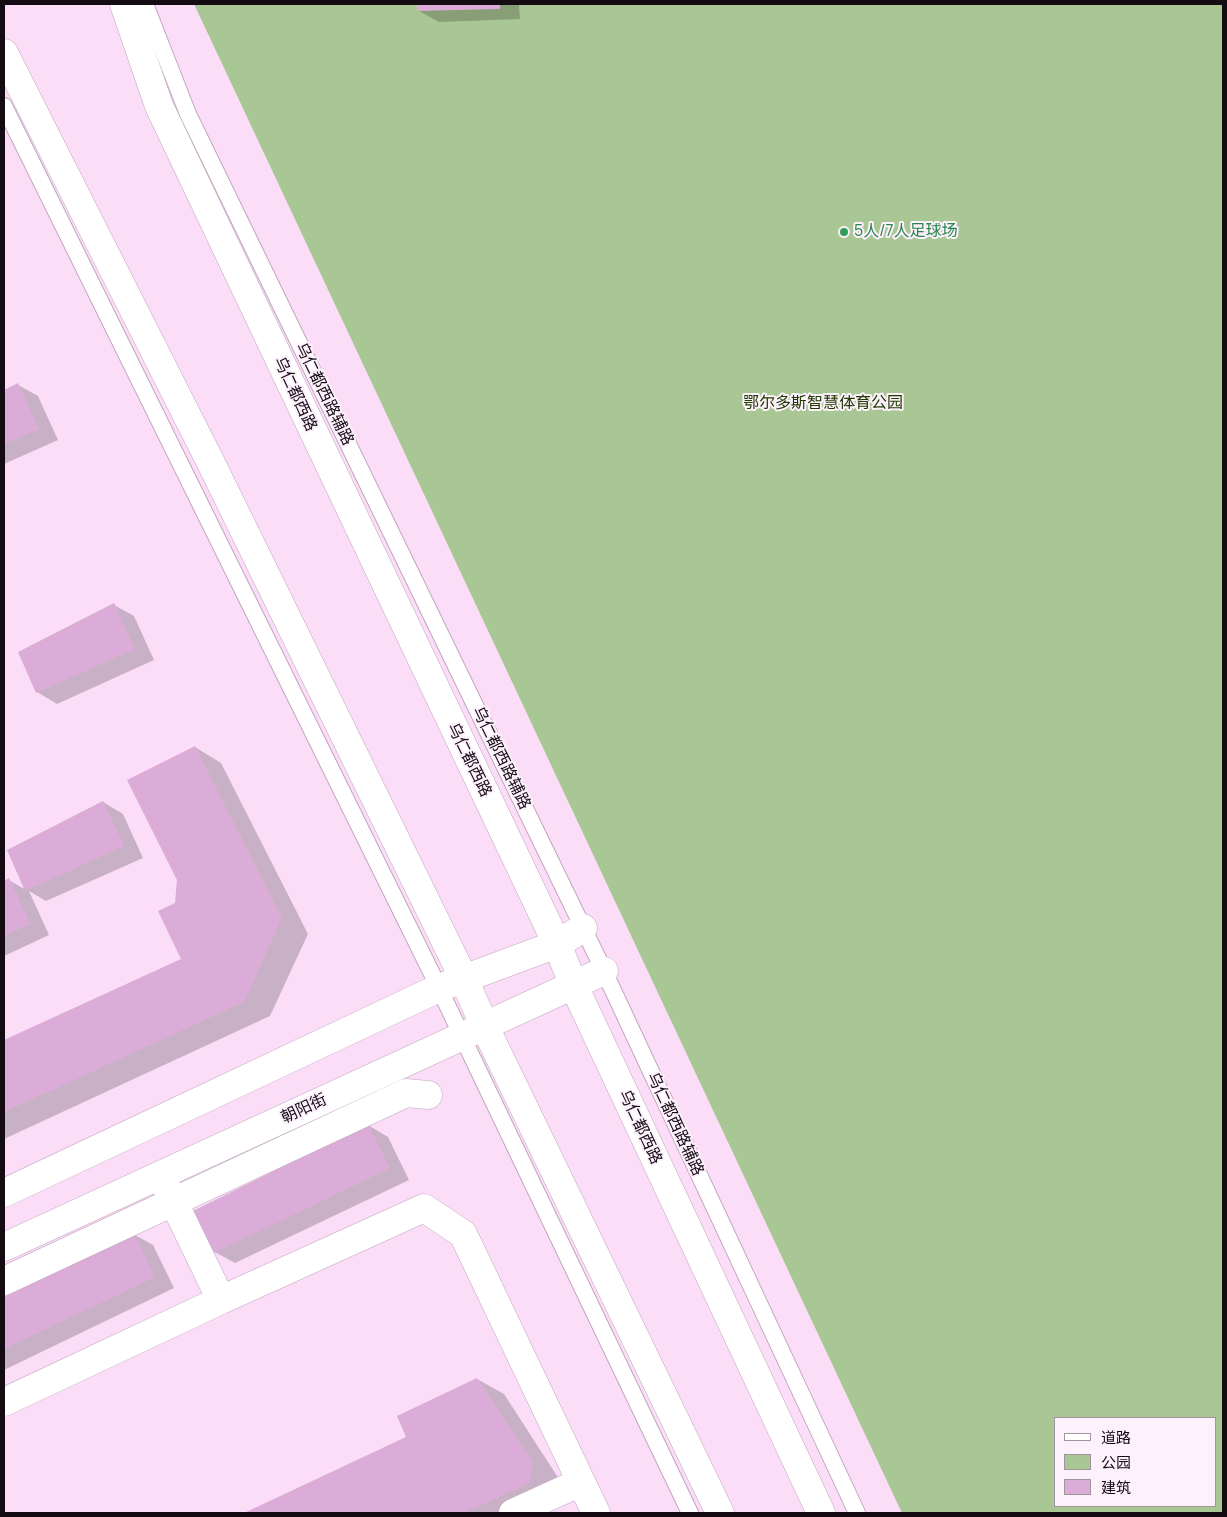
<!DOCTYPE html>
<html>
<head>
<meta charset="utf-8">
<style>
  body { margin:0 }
  #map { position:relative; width:1227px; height:1517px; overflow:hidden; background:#fbddf8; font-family:Manrope,"Noto Sans SC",sans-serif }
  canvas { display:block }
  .frame { position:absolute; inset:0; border:5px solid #140b13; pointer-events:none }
  .legend { position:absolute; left:1054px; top:1417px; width:162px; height:90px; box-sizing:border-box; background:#fdf1fc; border:1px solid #a0959f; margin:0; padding:6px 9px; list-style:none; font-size:15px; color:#140b13 }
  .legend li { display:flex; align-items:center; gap:10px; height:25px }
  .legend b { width:25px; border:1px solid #a0959f }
</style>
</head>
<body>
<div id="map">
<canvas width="1227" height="1517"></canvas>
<div class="frame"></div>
<ul class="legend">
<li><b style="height:6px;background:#fff"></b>道路</li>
<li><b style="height:14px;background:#a9c695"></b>公园</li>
<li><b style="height:14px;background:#dbacd7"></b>建筑</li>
</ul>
</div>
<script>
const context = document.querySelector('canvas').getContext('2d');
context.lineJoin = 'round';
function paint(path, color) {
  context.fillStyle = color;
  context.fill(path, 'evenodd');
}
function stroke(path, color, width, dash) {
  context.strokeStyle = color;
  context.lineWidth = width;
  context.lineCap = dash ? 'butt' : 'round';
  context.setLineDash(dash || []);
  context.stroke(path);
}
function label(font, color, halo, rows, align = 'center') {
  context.font = font + ' Manrope,"Noto Sans SC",sans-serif';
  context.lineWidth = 4;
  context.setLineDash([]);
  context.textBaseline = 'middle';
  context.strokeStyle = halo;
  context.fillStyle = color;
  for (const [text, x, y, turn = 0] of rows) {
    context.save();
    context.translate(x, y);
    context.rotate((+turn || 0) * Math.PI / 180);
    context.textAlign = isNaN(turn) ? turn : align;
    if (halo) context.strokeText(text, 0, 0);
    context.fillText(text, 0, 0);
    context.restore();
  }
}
paint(new Path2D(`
  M194,4H1223V1513H902ZM1056,1418H1216V1506H1056Z`), '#a9c695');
paint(new Path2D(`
  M419,4H519L520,19L439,22L419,11Z
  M18,385L38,396L58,440L4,464V392Z
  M114,605L134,616L154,660L57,704L37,692Z
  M195,747L221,763L308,934L270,1016L4,1139V1042L182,960L176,904Z
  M103,802L123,814L143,858L46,901L29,891L49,935L4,956V883L9,880L26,890Z
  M368,1125L388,1137L409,1180L235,1263L215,1252Z
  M133,1234L153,1245L174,1288L4,1370V1299Z
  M477,1379L504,1394L559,1479L521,1513H247L407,1437Z`), '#0003');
paint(new Path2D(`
  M417,4H500V9L417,11Z
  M18,383L39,429L4,444V390Z
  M114,603L135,649L36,693L18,652Z
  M195,746L282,918L244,1002L4,1112V1040L181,959L158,911L175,903L177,880L127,780Z
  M103,801L124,846L25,891L7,850Z
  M9,878L30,924L4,936V881Z
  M368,1124L390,1168L214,1253L193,1211Z
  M133,1232L155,1277L4,1349V1297Z
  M477,1378L533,1463L529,1483L463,1513H244L406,1437L397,1416Z`), '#dbacd7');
const service = new Path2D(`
  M145,4L188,114L604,971L857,1513
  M4,106L439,988L690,1513`);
const minor = new Path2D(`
  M4,1281L406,1093L428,1095
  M221,1300L424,1208L463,1234L596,1513
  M4,1402L221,1300L166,1186
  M513,1513L581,1482`);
const tertiary = new Path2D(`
  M4,1193L439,988L557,944L583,928
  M4,1247L604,971`);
const secondary = new Path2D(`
  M124,4L159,106L557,944L574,986L821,1513
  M4,53L211,463L463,977L485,1027L720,1513`);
stroke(service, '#c2a6bf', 18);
stroke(minor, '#c2a6bf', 29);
stroke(tertiary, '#c2a6bf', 29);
stroke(secondary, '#c2a6bf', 29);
stroke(service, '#fff', 16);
stroke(minor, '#fff', 28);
stroke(tertiary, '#fff', 28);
stroke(secondary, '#fff', 28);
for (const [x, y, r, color] of [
  [844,232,5,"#2e9e5b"]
]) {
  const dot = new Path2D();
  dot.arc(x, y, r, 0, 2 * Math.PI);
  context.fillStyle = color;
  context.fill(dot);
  stroke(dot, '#fdf1fc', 2);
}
label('16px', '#27864d', '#fdf1fc', [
  ["5人/7人足球场",854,232]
], 'left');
label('16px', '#140b13', '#fdf1fc', [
  ["乌仁都西路",295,394,65],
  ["乌仁都西路辅路",324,394,64],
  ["乌仁都西路辅路",501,758,64],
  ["乌仁都西路",469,760,64],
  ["朝阳街",304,1109,-25],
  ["乌仁都西路辅路",675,1124,65],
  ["乌仁都西路",640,1127,65]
]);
label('16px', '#203b02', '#fdf1fc', [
  ["鄂尔多斯智慧体育公园",823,404]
]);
</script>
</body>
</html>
